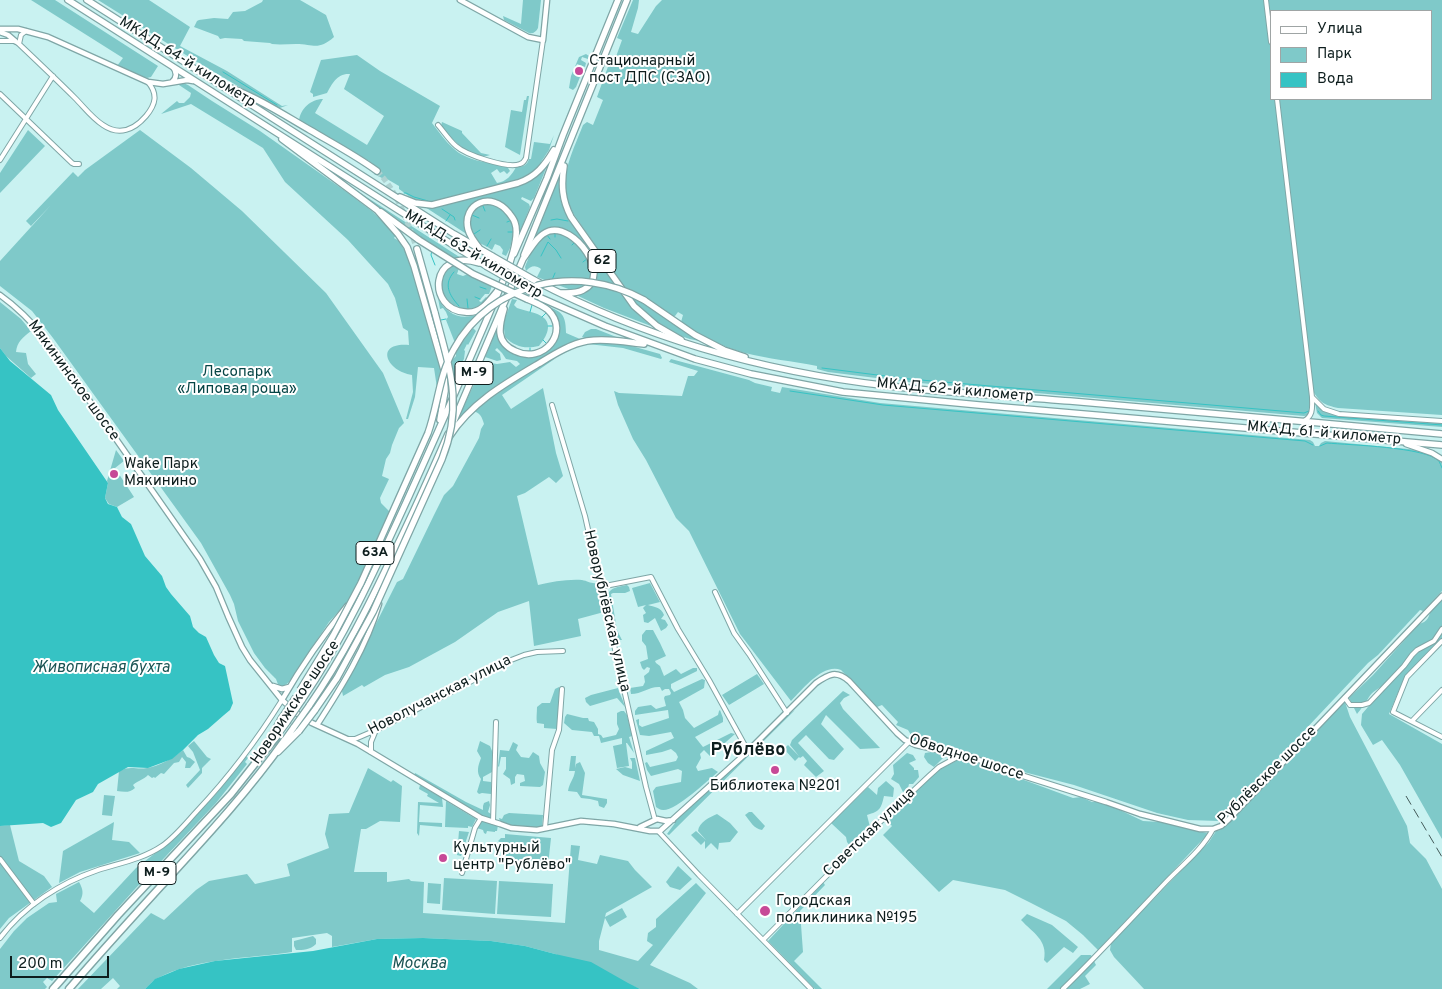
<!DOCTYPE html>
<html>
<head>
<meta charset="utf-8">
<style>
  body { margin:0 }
  #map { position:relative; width:1442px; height:989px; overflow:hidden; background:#c9f2f1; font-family:Overpass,sans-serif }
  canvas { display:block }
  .legend { position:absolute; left:1270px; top:10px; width:162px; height:90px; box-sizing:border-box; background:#fff; border:1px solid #9fa5a5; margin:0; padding:6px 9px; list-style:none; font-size:15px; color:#0e1e1e }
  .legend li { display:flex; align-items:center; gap:10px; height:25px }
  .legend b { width:25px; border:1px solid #9fa5a5 }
  .scale { position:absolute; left:10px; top:956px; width:99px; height:22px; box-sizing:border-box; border:2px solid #0e1e1e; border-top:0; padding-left:6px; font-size:15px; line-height:18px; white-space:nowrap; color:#0e1e1e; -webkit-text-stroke:4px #fff; paint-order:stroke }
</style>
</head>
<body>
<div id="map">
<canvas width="1442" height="989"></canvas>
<ul class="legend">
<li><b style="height:6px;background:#fff"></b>Улица</li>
<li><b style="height:14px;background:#7fc9c9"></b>Парк</li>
<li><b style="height:14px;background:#36c3c4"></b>Вода</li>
</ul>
<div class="scale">200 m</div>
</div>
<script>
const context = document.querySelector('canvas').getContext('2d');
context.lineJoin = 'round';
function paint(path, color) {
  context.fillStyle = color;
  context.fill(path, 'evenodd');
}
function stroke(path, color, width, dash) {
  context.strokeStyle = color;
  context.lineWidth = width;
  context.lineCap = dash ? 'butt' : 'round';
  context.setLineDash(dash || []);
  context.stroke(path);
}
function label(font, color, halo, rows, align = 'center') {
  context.font = font + ' Overpass,sans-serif';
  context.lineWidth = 4;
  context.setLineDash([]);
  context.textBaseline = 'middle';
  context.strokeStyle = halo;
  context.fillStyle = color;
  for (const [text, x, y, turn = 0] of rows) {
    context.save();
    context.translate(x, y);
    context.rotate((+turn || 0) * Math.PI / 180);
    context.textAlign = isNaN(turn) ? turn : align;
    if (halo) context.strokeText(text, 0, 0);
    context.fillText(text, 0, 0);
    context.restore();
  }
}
paint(new Path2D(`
  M31,0H55L158,66L151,77L147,78L117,66L123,58Z
  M98,0H149L190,27L180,46L227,71L282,106L288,105L277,109L202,65Z
  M263,0H300L326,15L334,37C318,51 314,44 296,44C288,44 280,45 272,44L270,43L244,41L242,39L225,38L220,39L218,36L194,27L197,21L199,20L214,18L228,19L233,12L245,11L262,2Z
  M523,0H541L538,28C536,32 533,34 529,33L504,20L503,16L521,24Z
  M633,0H639L638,8L631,32L638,34L656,6L662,0H1442V415L1338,408C1325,405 1320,403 1313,391H1309L1311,409L1309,415L1304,416L908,382L828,372L817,369V366C793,361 768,359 745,353C722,347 702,336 682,324L681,322L683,315L678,312L675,316H673L645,297L643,302L699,341C675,337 650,321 634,302L573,213C556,181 571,156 583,125L587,122L593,125L603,100L597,97L609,64L613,65L622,40L617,38ZM1271,11H1431V99H1271Z
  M586,54L589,56L588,59L582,57L581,60L586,63L585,67L577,64L573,74L580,77L576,87L573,90L569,88L571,76L579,57Z
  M357,55L380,71L440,106L432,123C439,132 445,141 453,148C466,161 489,163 506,165L510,171L507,174L504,171L500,173L497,169L491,173L497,183C506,182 512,175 516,167C522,167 527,166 529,159H531L534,142L550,144L554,135L549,150L541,162L542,163L527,176L521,179L440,201L427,203L414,200L399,189V186L387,179L386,180L374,174L378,168L369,161L299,121C300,109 311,99 323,99L315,113L367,145L384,116L344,89L350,74C337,73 332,84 327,93L313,97V94L310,92L321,60Z
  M181,82L188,85L212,101L260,131L348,193L373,212L396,235L394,238L399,241L409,258L442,372L437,388L434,368L418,367L415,397L408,419H406L413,392L412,375C386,371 374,342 409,345L408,331L403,328L395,298L388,284L348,240L285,182L263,148L191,104L161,114L177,101L179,103H184L190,97L191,93L179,85L178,83Z
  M527,96H529L520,155L505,147L511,110L522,112L524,100H526Z
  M442,122L462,131V133L481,153L490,155C472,162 451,138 441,126Z
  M28,130L45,146L0,193V173Z
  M140,130L191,168L242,211L326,293L383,373L404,423L399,428L392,445L390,453L386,459L382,476L389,479L380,498L381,503L391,513L352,597L329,622L289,682L284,686L279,687L276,679L265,668L254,653L238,621L234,604L230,595L201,543L53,338L32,311L0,286V261L51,205L31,226L26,221L73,172L78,177L85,170Z
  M547,166L534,198L531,201L522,197L521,199L529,204L530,207L518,237C512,222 506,193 484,200C479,201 475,206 471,209L468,235L425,207H434L510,188Z
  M559,176L560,177C558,189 560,200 565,212L622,295L637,313L651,326L604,308L576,295V294L586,292L592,286L590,255L559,229L532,242Z
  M351,187L461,258L454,260L421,238Z
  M484,204L499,206L512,221L514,229L513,236L510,248L506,256L502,254L503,250L500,246L495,244L492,250C487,246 480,244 475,240C464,228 471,209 484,204Z
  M557,232L573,240L591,262V278L585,287L576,290H571L537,277L541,269C536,265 531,265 526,271L525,267C532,250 537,236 557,232Z
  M452,264L459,268L457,274L463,276L468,274L492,286L489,294H485L479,301L481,302L486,297L487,298C482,309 468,313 457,309C451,307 446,299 442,295L441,277Z
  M438,298C446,314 461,321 478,314L469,323L455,343L446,320L448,317L446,312L443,308L440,309Z
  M512,299L517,300L514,305L517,308C525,311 537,312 544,318C553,326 545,339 539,346C525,349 515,347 505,337L504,329H501Z
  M0,302L21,319L31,331C23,337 17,342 16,352L26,353L28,364L36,374L31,378L6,356L0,348Z
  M541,303C559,312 566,310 566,333L580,339C561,347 543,358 525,369C499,385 481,395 460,419H458L480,371L482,369L489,371L491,367L484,364L485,362L497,364L510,362L516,367L520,364L517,361L506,359L502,353L497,348L495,350L500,354L501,360L497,361L485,357L496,331H497C501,351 536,369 551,347C555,341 555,331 557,324Z
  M473,328L476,331L468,345L467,344L464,350L465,351L464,359L453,379L450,365L452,360L456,356V351L463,341Z
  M591,329H596L619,338L601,337L585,338L582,337L585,332Z
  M594,343L628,345L660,354L662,358L661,359L623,348L588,344Z
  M556,358L502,395L511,409L543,388L556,453L563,476L556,483L549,477L525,493L517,496L538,585C552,582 567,579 582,580C588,581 591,584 597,583L604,612L578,619L581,636L534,646L529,601L498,612L455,642L409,667L385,675L364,687L362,685L343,696L342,691L397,582L403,579L434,515L444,495L453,486L479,438L481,429L484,424C482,417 480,412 472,411C499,391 526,372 556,358Z
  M671,359L749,380L755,383L772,387L771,391L780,393L782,387L880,403L1310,440L1313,442L1315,446H1319L1321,443L1325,441L1419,450L1427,452L1442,461V591L1423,611L1420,610L1378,655L1368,663L1219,821L1188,820L1157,813L1074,785L1020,771L963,751L922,744L914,740L908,730L896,725L898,722L882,705L877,707L841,670C823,663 803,689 791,701L740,634L689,531L676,518L646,460L633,439L618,405L614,391L619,393L682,396L688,376H694L698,371L669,362Z
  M1315,403H1316L1324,410L1349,416L1442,423V427L1322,418L1317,413Z
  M116,450L124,461L115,468L134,497L117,507L109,504L105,498L108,483L107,481Z
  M650,583L660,602L648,605C654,607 661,607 664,615L661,619L665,620L668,625L666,628L661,631L655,618L648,623L644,622L643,615L646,613L643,608L646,605L638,607L632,588Z
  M627,585L629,587L630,591L625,593H613L611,594L617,630L622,640H616L614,636L607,597C609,587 619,587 627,585Z
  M1442,597V638L1405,676L1389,714L1442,744V839L1400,765L1382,740L1373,745L1361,725L1362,714L1384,688L1382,686C1378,689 1372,692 1369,697C1365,704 1362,708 1357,714L1349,698L1373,675L1419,624C1427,622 1430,617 1430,609Z
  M646,630H653L660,643L666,656L655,661L656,663L660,666L664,676L676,669L681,674L693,668H697V671L671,684V688L674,692L702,679L705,680L704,688L679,702L683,710L685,718L694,728L718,715L719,711L720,710L723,718V722L695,737L703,747L731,733L735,734L710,756L704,750L700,754L701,758L696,767L698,771L712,768L718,772C708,780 676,811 663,810C660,810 658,808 656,807L653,791L656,787L681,782L682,771L678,769L651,776L647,770L645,763L647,762L650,767L676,761L678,757L676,753L671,749L662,752L646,755V751L674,738L671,732L649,736L640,735L636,720L639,719V725L642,727L669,718L668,710L635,715V711L638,707L651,705L656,709L666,706L664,698L665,696L670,695L671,693L669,689H665L662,691L660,687C650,686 642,694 631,694L630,688L643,686L645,682L644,676L649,672L650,668L647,667L644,670L642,668L640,662L648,659L646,646L642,641V635Z
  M757,674L764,684L729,705L722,695Z
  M559,687L560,695L557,729L544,728V724L537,723C536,718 537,713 537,707L542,703H550L555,689Z
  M618,688C620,695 623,699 625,707L617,698L590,706L586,702L585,698L591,695Z
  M843,691L850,695L844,698L840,703L843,709L880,748L860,749L826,715L821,724L844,749L834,760L829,759L806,735L798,743L824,771L816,777L804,765L807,761L803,756L800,758L799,757L795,761L784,749L788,745L799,756L790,745L792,740Z
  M1345,702L1350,717L1407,826L1410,843L1426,859L1442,889V989H1144L1114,957L1110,950L1111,943L1209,842L1216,831L1220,830L1224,826Z
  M795,710L669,835L667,834L675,823L674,820L783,718Z
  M621,711H624L627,715L632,736L629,737L634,753L627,743H626L629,766L617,768L613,746L622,744V738L601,743L599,736H594L592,732L572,730L564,723L565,717L567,714L583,718H588L589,721L594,722L598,729V734L601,735L603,738L616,735L619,729L617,724V713Z
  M194,741L207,757L211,759L202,768V773L188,788L186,785L200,770L193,752L188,746Z
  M480,741L490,746L494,756L492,772L483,777V781L491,782V794L482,793L479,794L477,792L481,779C476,772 478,766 481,758L477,751Z
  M513,742L518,745L516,750L521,757L529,758L533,752L539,756L540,763L545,772L543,785L540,787L520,786V783L525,781L524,775L517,774L515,777V783L511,785L510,779L503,774L506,769V757H501L499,767L498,766L500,750L509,751Z
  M183,750L187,757L190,758L195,762L190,768H185L186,762L182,757L179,762L174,763L164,774L161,773L155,778L154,777L152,778L148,775C143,780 139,780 133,785L135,788C130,793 124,792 117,791L119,771C132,765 135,770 147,768C160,766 173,758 183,750Z
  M931,752L956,755L943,758L934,767L928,763L924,757L925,753Z
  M907,753L913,755L916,760L909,763L914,768V770H918L919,777L913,784H909L908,788L903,792L899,784L891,779L894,774L893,765Z
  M246,756L248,758L245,762L247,764L216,803L135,889L52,981L47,978L43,982L47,987L45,989H0V949L14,931L27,918L49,903L57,902L56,894L79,882C83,889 84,894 80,901L94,913L136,868L171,841L215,795Z
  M571,756H576L575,768L576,764L580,762L585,773L582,795L607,799V803L604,808L599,806L598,801L590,799L581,798L577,792L568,791C569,783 574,779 575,771H569Z
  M963,757L1011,777L1024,780L1073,798L1081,797L1092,802H1103L1143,821L1160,822L1207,833L1206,836L1098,950L1083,935L1066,921L1031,903L1005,890L953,880L939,892L883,835L892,826L885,819L932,775L939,770Z
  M630,758H635L640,781L623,775L616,769L625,767L632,769V762Z
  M368,768L391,782L393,780L402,786L400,822L380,821L366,829H361L354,872H387V882L409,879L411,881L424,882L423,913L565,923L571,845L580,846L578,860L597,864L600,855L628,861L635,870L652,887L606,913L605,917L622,908L627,917L610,927L605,918L599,941V950L638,961L653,945L647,941L648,933L656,927V919L696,883L706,893L650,965L690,983L698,989H640L555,954L525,946L491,941L423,938L377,939L332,947V936L327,933L292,938V952C249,959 196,957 156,979C152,981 149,986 145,989H117L120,986L113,978L101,989H78L151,913L164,920L196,890L209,881L247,874L255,884L290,876L287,864L329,848L325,834L329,814L349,813Z
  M415,773L466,802L483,810V806L484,803L489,801L490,805L488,812L491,814L490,819L484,818L414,776Z
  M886,781L894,788L893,797L884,796C881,809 880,811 867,815L870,827L850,846L847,842L846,837L831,823L868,787L877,795L878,788Z
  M420,785L442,798L443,807L420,805L419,822L442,823V827L420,825L419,836L417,833L418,802L439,803L427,796L428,794L419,789Z
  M104,795L115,796L112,816L102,815Z
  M446,801L476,819L472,827L468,826V828L445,827Z
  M749,812H752L765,826L762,830C754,829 750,821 745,815Z
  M509,813L543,815L542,827C529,831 512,826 500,822L499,818L502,819L504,815Z
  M717,814L730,823L738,832L730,842L719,843L718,850L711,843L705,849V841L701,845L691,835L696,831L706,840L698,831C699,822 710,817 717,814Z
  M481,819L498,825L497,831H495V832L487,831L486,834L484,833L483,830L477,828Z
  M114,822L112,840L129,842L140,853L80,872L59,883L63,851Z
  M10,825L19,861L44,876L52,887L9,918L0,929V826Z
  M459,831L469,832L461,856L457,855Z
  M505,834L551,838L548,866L503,862L505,842L502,844L498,841L501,838H505Z
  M678,866L692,879L680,890L670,887L666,882Z
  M444,878L497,881L495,914L442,910Z
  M499,881L553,884L551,917L497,914Z
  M823,882L825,885L800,911L803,952L794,961L822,989H815L768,941Z
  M428,883L441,884L440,904L427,903Z
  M1027,914L1052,925L1078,947L1073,953L1064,947L1047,963L1044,960C1048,940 1033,933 1021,920Z
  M313,936L316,939V944C310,950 303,950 296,950L294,946V941Z
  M1081,955H1091L1096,965L1085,976L1090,984L1080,989H1047Z`), '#7fc9c9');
paint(new Path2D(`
  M0,348L10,361L51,395L58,410L108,483L105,498L108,504L117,507L122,517L131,524L145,556L162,576L166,587L171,594L190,616L193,627L199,633L206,637L214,655L219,663L225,666L233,703L230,710L224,715L208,729L198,735L183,750L172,759L148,768L128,767L98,784L93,792L76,800L61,823L51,827L43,823L0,826Z
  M423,938L491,941L525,946L555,954L591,962L628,983L640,989H145L155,979L179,969L215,961L313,951L377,939Z`), '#36c3c4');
stroke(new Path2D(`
  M223,72L277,105
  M404,193H406L414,197L428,201
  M483,206L485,211
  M442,209L454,217L455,220
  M472,215L479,218
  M551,220L557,219L568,221
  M446,221L450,215
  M507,222L512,220
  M508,232H513
  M474,234L480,230
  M547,235L550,239
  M555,237V232
  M572,245L575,242
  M487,246L491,239
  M432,250L431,255L435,265
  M541,256L548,242L556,250L561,258
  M583,262L588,258
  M454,272C443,284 449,295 459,306
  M552,280L555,273
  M480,287L486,289
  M475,297L480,299
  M467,299L468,308
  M530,312L532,305
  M542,317L546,313
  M441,320L446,319
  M548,326H552
  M543,340L547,344
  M530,353V348
  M822,368L909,379L1304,413L1309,411
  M790,391L883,405L1305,441L1313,445
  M1318,411L1321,415L1324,416L1442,425
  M1320,446L1327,443C1349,445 1426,447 1439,461C1440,463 1441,466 1442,468`), '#36c3c4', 1);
stroke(new Path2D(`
  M377,171C398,192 407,221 417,249`), '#add2d1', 5.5, [5.5, 3]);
const minor = new Path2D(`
  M1266,0L1271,42
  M0,41H15L19,44C38,62 57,80 75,98C84,107 92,118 103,125C119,136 134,130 146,116C156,104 158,94 148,82
  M19,44L21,35L26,31
  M0,94L72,163L74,164H79
  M1277,99L1312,397C1312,407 1314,415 1304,421
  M438,125C444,132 449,140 456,146C466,155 508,169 520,164C524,163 524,161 526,158L543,40
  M0,160L53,76
  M1312,397L1324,409L1339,414L1442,421
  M552,405L585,516L646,787L655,820
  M600,587L651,577L678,629L709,680L748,751
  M715,592L734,633L749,654L787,713
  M1442,641L1407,677L1393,712L1442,737
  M1345,698L1350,705H1362L1369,703L1404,666L1412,655L1417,650L1434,641L1442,629
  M1412,721L1442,690
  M348,739H355L376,730L461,687L506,662L524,655L537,652L563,651
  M371,752V742L376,730
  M493,822L496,722
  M545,828L552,750L559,730L562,689
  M659,832L699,875L811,989
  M0,859L34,904
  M462,873L475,828L481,818
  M737,914L909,742
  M0,938C24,906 60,883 98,870C120,863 143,859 162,846C175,837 186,823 197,811C229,777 257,740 282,700
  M763,940L879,823L929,776L939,767L963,754
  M1063,989C1098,955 1131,919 1165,883C1181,866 1202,850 1213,829`);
const tertiary = new Path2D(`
  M460,0L528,37L543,40L547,0
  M0,29H18L48,37L148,82L163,84L187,80L193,81
  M0,32L8,35L15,41
  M172,82C177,78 177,72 173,67
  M0,295C41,324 67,368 95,409C130,459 165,509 200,559L216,587L228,616L242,647L250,660L282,700L300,716L312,723L358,744L481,818L500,824L511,828L537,830L581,821L614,824L650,831H660L745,754L816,683C829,674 836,670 849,681L897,733L905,740L916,745L971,757L1014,773L1106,802L1140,814L1200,829H1213L1221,826L1228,820L1442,596
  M1406,444L1432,453L1442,459
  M273,686L282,689L289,687
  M282,700C301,667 323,635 347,606
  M317,725C341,688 367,646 379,604
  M640,827L657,819L666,821L673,820`);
const primary = new Path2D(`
  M564,166C561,185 562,200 571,217L634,306L657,326L681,340
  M400,197L415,203L432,205L518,183C536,177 545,165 554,150
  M381,212L419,240
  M514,254L547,178L563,135L618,0
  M524,255L627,0
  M479,263C429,247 427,310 465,312C471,313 478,311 483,307C489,302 494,295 499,289
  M504,309C499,326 495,342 515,351C543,365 571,332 548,310C542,305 534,302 527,299`);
const trunk = new Path2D(`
  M68,0L486,266
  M87,0L454,234L492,256
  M231,88C258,98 284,115 310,130C332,143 355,155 377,171
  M282,139L377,210L398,234L407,247L414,266L444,370L445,391L440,420
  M417,249L435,313
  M534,280C644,338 765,372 889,386C949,393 1010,396 1070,401C1194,411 1318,423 1442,434
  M528,290L541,298L605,326L695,359L751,374L843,392L979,405L1442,445
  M644,300L695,335L724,350L745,357
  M453,423L523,259C530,250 537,235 549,231C574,223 613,276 583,290C576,294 567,293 560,293
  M449,437C471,403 504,384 538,364C553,355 570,344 587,341C605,338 626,342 644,344
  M302,700C345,637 377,566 409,496C441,425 473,353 503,281C509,267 520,237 515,223C514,219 511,216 509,213C491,190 462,204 468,229C470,237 475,243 480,249
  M309,706C343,657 369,605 394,552C413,513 431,473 448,434
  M315,710L337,678
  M276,737L287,722
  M284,741L294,727
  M268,743L281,719
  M278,752L299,731`);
const motorway = new Path2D(`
  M53,989L118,915L231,794L276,737
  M69,989C99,954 130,920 161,886C204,839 247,793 284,741`);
stroke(minor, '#7fa6a6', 6);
stroke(tertiary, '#7fa6a6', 7);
stroke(primary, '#7fa6a6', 8);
stroke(trunk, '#7fa6a6', 8);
stroke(motorway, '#7fa6a6', 9);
stroke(minor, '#fff', 4);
stroke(tertiary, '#fff', 4.5);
stroke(primary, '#fff', 5.5);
stroke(trunk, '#fff', 5.5);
stroke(motorway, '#fff', 6);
stroke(new Path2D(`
  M1406,796L1442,857`), '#435a59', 1, [10, 5]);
const primaryBridge = new Path2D(`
  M419,240L473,274L527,299`);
const trunkBridge = new Path2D(`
  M492,256L534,280
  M486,266L528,290
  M337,678L373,612L442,459C464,404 449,367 435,313
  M300,690L333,636L361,583L428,433C438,405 439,375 454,349C491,281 578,263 644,300
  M281,719L296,697
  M287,722L302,700
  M294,727L309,706
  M299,731L315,710`);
stroke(primaryBridge, '#7fa6a6', 8, []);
stroke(trunkBridge, '#7fa6a6', 8, []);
stroke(primaryBridge, '#fff', 5.5);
stroke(trunkBridge, '#fff', 5.5);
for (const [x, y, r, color] of [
  [579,71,5,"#c74997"],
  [114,474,5,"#c74997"],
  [775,770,5,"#c74997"],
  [443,858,5,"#c74997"],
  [765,911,6,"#c74997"]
]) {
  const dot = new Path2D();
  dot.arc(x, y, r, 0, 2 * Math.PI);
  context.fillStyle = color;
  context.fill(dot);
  stroke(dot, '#fff', 2);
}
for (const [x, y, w] of [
  [602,261,28],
  [474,373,38],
  [375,553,38],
  [157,873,38]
]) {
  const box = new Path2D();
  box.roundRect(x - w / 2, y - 11.5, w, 23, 4);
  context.fillStyle = '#fff';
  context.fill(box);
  stroke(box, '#0e1e1e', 1);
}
label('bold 14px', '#0e1e1e', null, [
  ["62",602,261],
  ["М-9",474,373],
  ["63A",375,553],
  ["М-9",157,873]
]);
label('15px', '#0e1e1e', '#fff', [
  ["Стационарный",589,62],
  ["пост ДПС (СЗАО)",589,79],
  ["Wake Парк",124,465],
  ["Мякинино",124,482],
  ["Библиотека №201",775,787,"center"],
  ["Культурный",453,849],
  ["центр \"Рублёво\"",453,866],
  ["Городская",776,902],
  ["поликлиника №195",776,919]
], 'left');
label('15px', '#0e1e1e', '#fff', [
  ["МКАД, 64-й километр",187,63,32],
  ["МКАД, 63-й километр",473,255,31],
  ["Мякининское шоссе",73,381,54],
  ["МКАД, 62-й километр",955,391,5],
  ["МКАД, 61-й километр",1324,434,5],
  ["Новорублёвская улица",606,611,77],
  ["Новолучанская улица",440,696,-27],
  ["Новорижское шоссе",296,703,-56],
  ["Обводное шоссе",966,758,18],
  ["Рублёвское шоссе",1268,776,-45],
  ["Советская улица",870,833,-44]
]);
label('15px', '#064546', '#fff', [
  ["Лесопарк",237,373],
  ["«Липовая роща»",237,390]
]);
label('italic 16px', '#1b5454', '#fff', [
  ["Живописная бухта",101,669],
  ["Москва",419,965]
]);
label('bold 18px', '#0e1e1e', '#fff', [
  ["Рублёво",748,751]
]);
</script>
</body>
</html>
